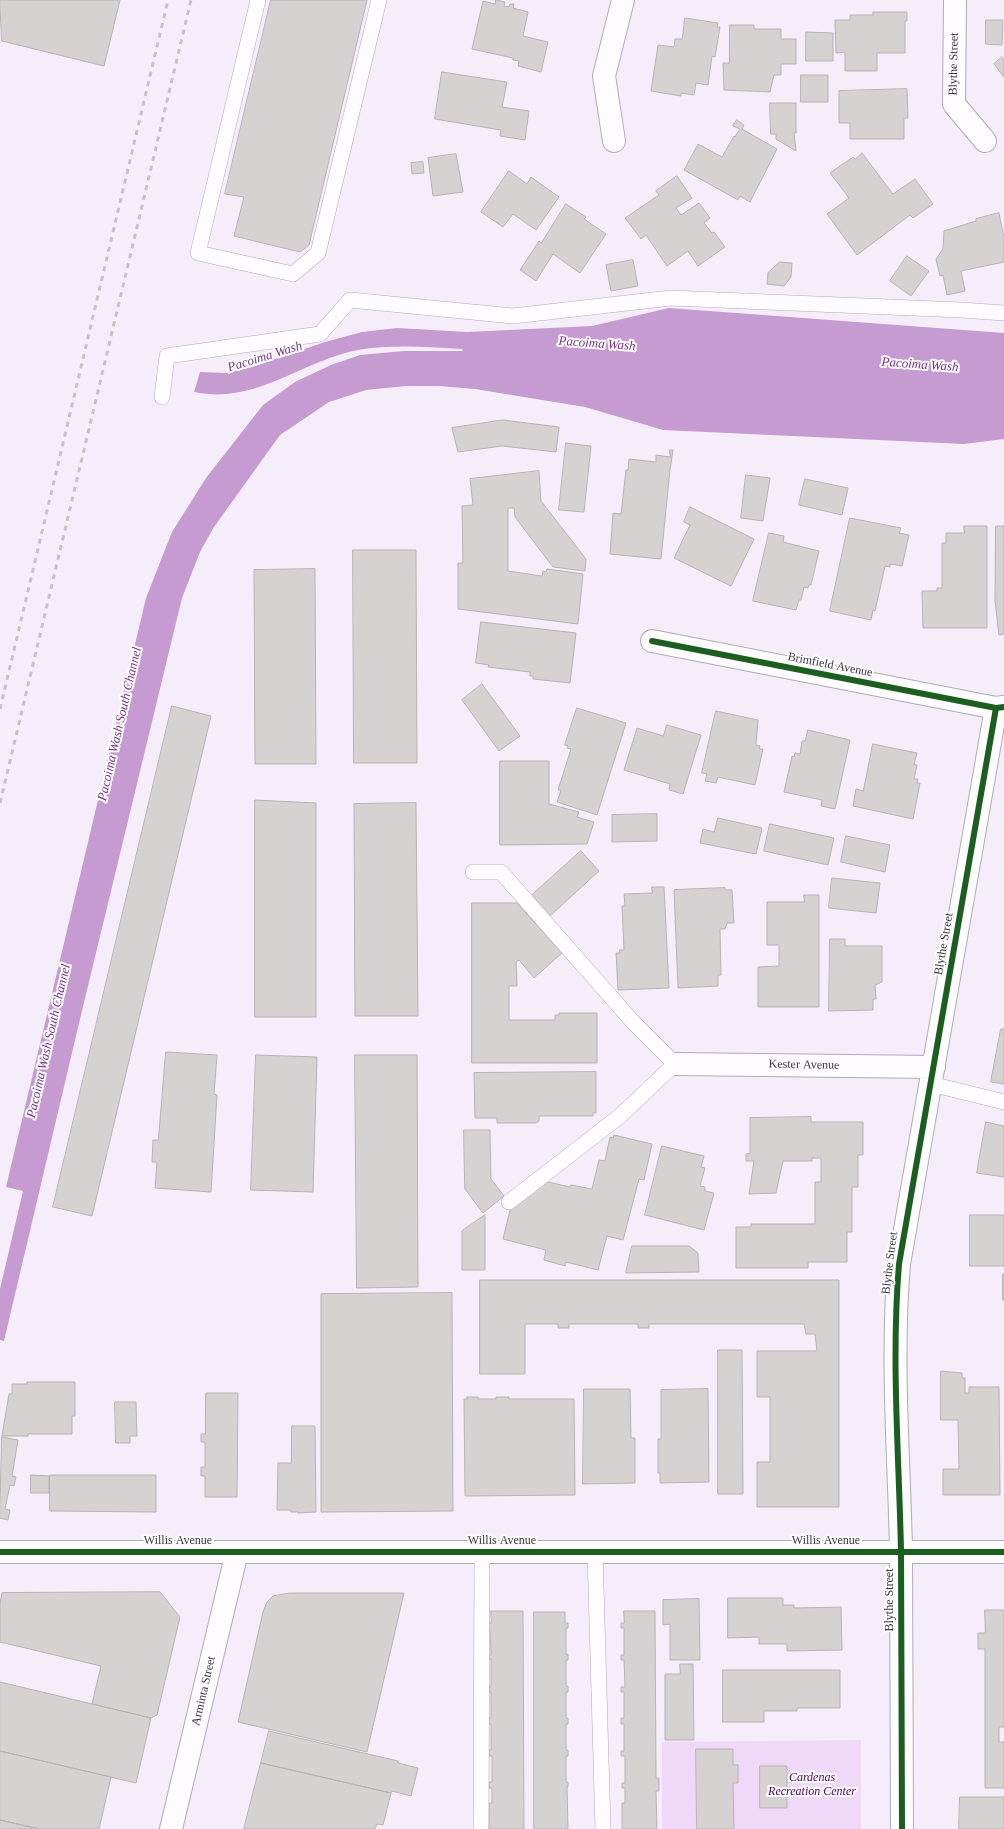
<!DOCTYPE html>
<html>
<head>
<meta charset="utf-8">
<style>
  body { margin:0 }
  canvas { display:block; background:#f6edfa }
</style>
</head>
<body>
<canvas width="1004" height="1829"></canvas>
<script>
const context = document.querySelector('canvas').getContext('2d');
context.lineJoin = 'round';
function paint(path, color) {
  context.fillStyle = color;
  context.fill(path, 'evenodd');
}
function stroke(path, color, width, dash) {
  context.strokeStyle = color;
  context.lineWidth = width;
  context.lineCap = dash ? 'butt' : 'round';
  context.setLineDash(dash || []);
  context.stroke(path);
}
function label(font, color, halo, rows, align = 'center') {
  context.font = font + ' Georgia,serif';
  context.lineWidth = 4;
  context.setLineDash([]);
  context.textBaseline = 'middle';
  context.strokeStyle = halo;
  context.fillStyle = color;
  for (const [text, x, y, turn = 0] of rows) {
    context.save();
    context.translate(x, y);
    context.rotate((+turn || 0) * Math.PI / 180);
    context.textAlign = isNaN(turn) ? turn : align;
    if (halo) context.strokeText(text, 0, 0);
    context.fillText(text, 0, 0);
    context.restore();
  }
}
paint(new Path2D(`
  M861,1740V1829H662V1742Z`), '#f0d8f8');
paint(new Path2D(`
  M669,308L1004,333V439L964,444L663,430L585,407L475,389L439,386H406L366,390L329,402L280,435L214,527L200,552L182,598L80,1019L4,1341L0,1340V1289L23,1191L6,1187L146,598L172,532L206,478L263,405L295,382L331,365L360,355L404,351H463L462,349C427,347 392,344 358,350C300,361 257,405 194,392L200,372L227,373L252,367L325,342L362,332L397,328L467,332L592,326Z`), '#c69bd2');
const building = new Path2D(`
  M0,0H120L104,66L2,41Z
  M271,0H367L309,245L300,252L234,236L244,197L225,194Z
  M496,0L505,2L504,6L509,7L510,4H514L513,8L528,12L523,36L548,42L541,72L518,66L519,61L513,60V58L472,49L483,1L495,4Z
  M873,12H907V21H905V53H877V71H845V52L836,53L835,20H850V15H873Z
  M685,18L718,23L717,27H720L715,57L712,56L708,85L696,83L694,95L681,93V96L651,91L658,45L674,47L675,39H682Z
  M986,20H1003L1002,45L986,44Z
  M730,25H754V29H781V39H796V64H781V75H774L770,92L724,90L723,63H729Z
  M806,32L833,33V61H806Z
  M1002,57L1004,60V77L994,64Z
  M442,72L507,82L502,107L529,111L525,140L500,136L501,130L435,119Z
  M801,75H828V102H801Z
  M907,89L908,118H904V139H850V123H839V91Z
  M770,103H796V133H794L796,151L776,139V134H771Z
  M737,120L744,125L742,129L777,149L750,202L740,196L738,200L684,170L698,144L722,157L734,136L735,137L740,129L733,126Z
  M862,153L893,194L915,179L933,204L913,218L910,215L857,255L827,214L849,198L830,173L853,157L855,159Z
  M456,154L463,192L433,196L428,158Z
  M423,162L424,173L412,174L411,163Z
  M509,171L527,184L531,177L559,197L536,230L513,214L503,227L481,212Z
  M677,176L692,198L676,208L681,215L699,203L710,218L704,223L712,233L714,232L725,247L698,266L688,251L667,266L646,235L641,239L625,218L659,195L656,191Z
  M566,204L586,217L584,219L606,234L580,273L553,254L536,281L520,270L539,241L541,243Z
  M999,213L1004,238V262L961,271L965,291L947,295L943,275L940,276L936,259L943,249L944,231L976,221V219Z
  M907,256L929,271L911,296L890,281Z
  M633,260L638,286L611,291L606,265Z
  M780,262L792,263L791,277L784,286L767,284L768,273Z
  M503,420L559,427L556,452L502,446L458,452L452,428Z
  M566,443L591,446L584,512L559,510Z
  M670,450H673L670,470L661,559L610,554L613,513L621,514L626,470H628L629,459L656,462V455L670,457Z
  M539,471L541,501L586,559L585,571L553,567L515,517L514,508H508V571L542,576L543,571L546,572L547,569L583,574L578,624L458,609V563H463L462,506L473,505L470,479Z
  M746,475L770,478L763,521L741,518Z
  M805,479L848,488L842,515L799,505Z
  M690,507L754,539L731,586L674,558L690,525L684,522Z
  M850,518L901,528L899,533L909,535L902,566L890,564V567L885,566L875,611L873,610L871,620L830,611Z
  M964,526H987V628H923L922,591H937V588H942V543H946V533H964Z
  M996,526H1004V634L999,635L995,600Z
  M769,533L784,536L783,542L819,551L811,585H809L808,588L804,587L801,600H799L796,610L753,601Z
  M353,550H416L417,763H354Z
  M315,569L316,764H255L254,570Z
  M481,622L576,633L570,683L533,679V676H530V672L488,667L489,665L476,663Z
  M482,684L520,736L499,751L462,700Z
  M172,706L211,716L92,1216L53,1207Z
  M577,708L626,723L597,815L557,802L561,790H558L571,749L567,748L568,746L565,745Z
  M716,711L758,720L756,745L760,746L759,749H763L755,785L718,777L716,783L705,781L707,774L702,773Z
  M667,725L701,735L683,794L669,790L670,784L624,770L637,728L663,736Z
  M808,730L850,740L835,809L821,806L822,800L784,792L792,756L794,757L795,753L800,754L802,741H805Z
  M873,744L917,753L914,764L917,765L914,779H918L917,783H920L913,819L853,806L856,789L863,791Z
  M500,761H549V804L579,812L577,817L594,822L587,844L500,845Z
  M255,800L316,803V1017H255Z
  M416,803L418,1016H355L354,804Z
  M657,814V841L612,842V815Z
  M718,818L762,828L756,854L700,843L703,829L714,832Z
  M770,824L834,838L828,865L764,851Z
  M846,836L890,845L885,872L841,862Z
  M581,851L599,871L550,916L531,896Z
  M832,878L880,883L876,913L829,908Z
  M652,887H664L669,988L618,990L616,953H620L619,950H624L622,906H625L624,894L652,893Z
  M725,888V890H732L734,923H727L725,929H720L721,975H718V986L678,988L674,890Z
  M804,895H819V1007H758V967L779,966V945H767V902H804Z
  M472,903H517L562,953L534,978L519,960L516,962L517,986H509V1020H555V1015H559V1013H597V1063H472Z
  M830,939H845V946H882V982L875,985L876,999H873V1010L829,1011Z
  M1001,1029H1004V1084L991,1082Z
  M166,1052L217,1055L214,1094L217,1095L211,1192L155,1188L157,1162H152L153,1140H158Z
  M256,1055L317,1057L313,1192L251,1190Z
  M355,1055H417L418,1287L357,1288Z
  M596,1072V1113H593V1116H539V1121L536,1123H497V1118H475L474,1073Z
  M811,1117V1122H863V1155H858V1187H852V1232H847V1262H808V1268H736V1227H751V1224H815V1182H821V1158H812V1161H783L776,1193L749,1194L754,1161H746V1154L750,1153V1118Z
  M986,1122L1004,1126V1177L977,1173Z
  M464,1130H490L491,1179L504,1196L483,1213L465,1189Z
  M614,1135L652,1144L644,1180L639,1179L623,1240L607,1236L598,1270L566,1262L565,1266L544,1260L546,1250L503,1239L512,1202L544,1181L570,1187L571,1185L592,1189L599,1160L605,1161L610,1137L613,1138Z
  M662,1146L704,1156L701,1167L705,1168L700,1186L705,1187V1191L714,1193L704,1230L645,1215Z
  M485,1215V1270H462V1231Z
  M970,1215H1004V1266H970Z
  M632,1246H689L698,1253L699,1272L626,1273Z
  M1003,1274H1004V1300H1003Z
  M480,1280H839V1507H757V1462H770V1397H757V1351H817L815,1334H806L804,1324H649V1328H638V1324H569V1328H558V1324H525V1374H480Z
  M452,1293L453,1511L321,1512V1294Z
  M718,1350H742L743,1494H718Z
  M941,1371L962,1373V1378H965V1393H969V1387H999L1000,1495H943V1469H959L958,1420H941Z
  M27,1382H75V1416H72V1434H28V1436H2L9,1394H12V1384H27Z
  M584,1389H630L631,1438H635V1483L583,1484Z
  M708,1389L709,1482L660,1483V1473H658V1439H661V1390Z
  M206,1393H238L237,1497H205V1476H201V1467H205V1442H201V1434H205Z
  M467,1397H478V1399H496V1397H509V1399H574L575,1495L465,1496L464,1399H468Z
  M115,1402H136L137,1436H130V1443H116Z
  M292,1426H315L316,1512L298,1513V1512H291V1510H277L278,1463H291Z
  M2,1437L18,1440L12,1476L16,1477L14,1486L10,1485L5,1509L10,1510L8,1520L0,1518Z
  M31,1475L49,1476V1493H31Z
  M50,1475H156V1512L50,1511Z
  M160,1592L180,1617L157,1715L151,1718L92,1704L101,1666L0,1642V1604L2,1593Z
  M290,1593H404L367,1752L238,1722L263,1612L267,1602L273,1596Z
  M728,1598H783V1605H794V1608L841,1607L842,1650L787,1651V1644H759V1637L728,1638Z
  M699,1599L700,1660H670V1624L663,1625V1600Z
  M985,1610H1004V1727H999V1742H1004V1788H985V1649H978V1633H985Z
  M491,1611H523L524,1829H489V1803H492V1788H489V1782H492V1756H489V1750H491V1724H488V1718H491V1692H488V1687H491V1659H488V1655H491L490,1629H488V1623H491Z
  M624,1611H655L656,1778H659V1791H656L657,1829H622V1803H625V1788H622V1783H625V1756H621V1751H624V1724H621V1718H624V1692H621V1687H625L624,1660H621V1655H624V1628H621V1623H624Z
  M534,1612H565V1623H568V1628H566V1655L568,1654V1660H566V1686H568V1692H566V1718H568V1724H566V1750H568V1756H566V1782H568V1787H567L568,1829H534Z
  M680,1664H693L694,1740H665V1674H680Z
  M723,1670H840V1708H797V1711H764V1722H723Z
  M0,1682L151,1718L136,1783L0,1751Z
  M269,1731L398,1761V1763L418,1768L411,1796L392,1791L391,1793L261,1763Z
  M696,1749H733V1765H738V1783H733L734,1829H697Z
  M0,1751L111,1777L99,1829H39L0,1820Z
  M261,1763L391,1793L383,1825L377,1824L375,1829H244Z
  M760,1766H787V1808H760Z
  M960,1797H1004V1829H959Z
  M0,1820L39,1829H0Z`);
paint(building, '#d6d2d2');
stroke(building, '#b7b3b4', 1);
const lane = new Path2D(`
  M258,0L198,253L293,274L318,253L379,0
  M162,397L167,356L320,334L350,300L513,316L671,298L961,310L1004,313
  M473,872H501L633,1022L675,1064L620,1116L509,1202
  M931,1084L1004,1102
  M595,1552L603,1829
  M481,1829L482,1552`);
const street = new Path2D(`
  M955,0L954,104L985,141
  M614,141L604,76L623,0
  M652,641L996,708L1004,707
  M675,1064L934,1067
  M0,1552H1004
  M171,1829L237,1552
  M902,1829C901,1736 902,1644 901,1551C899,1455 891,1360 899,1264L996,708`);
stroke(lane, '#b1aab4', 16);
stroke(street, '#b1aab4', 24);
stroke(lane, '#fefcfe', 15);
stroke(street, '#fefcfe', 22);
stroke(new Path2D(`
  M0,709L168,0
  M0,803L191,0`), '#c6c3c7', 3, [5, 5]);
stroke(new Path2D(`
  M652,641L996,708L1004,707
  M0,1552H1004
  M902,1829C901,1736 902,1644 901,1551C899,1455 891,1360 899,1264L996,708`), '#1b5e20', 6);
label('12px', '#3d363f', '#fcfcfc', [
  ["Blythe Street",954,64,-89],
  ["Brimfield Avenue",830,665,11],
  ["Blythe Street",944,944,-80],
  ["Kester Avenue",804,1065,1],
  ["Blythe Street",890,1263,-83],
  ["Willis Avenue",178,1541],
  ["Willis Avenue",502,1541],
  ["Willis Avenue",826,1541],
  ["Blythe Street",890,1600,-90],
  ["Arminta Street",204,1691,-77]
]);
label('italic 12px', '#4f0061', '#fcfcfc', [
  ["Cardenas",812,1778],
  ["Recreation Center",812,1792]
]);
label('italic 13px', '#7a348c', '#fcfcfc', [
  ["Pacoima Wash",597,344,4],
  ["Pacoima Wash",265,357,-17],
  ["Pacoima Wash",920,365,4],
  ["Pacoima Wash South Channel",120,724,-77],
  ["Pacoima Wash South Channel",49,1041,-77]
]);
</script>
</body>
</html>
